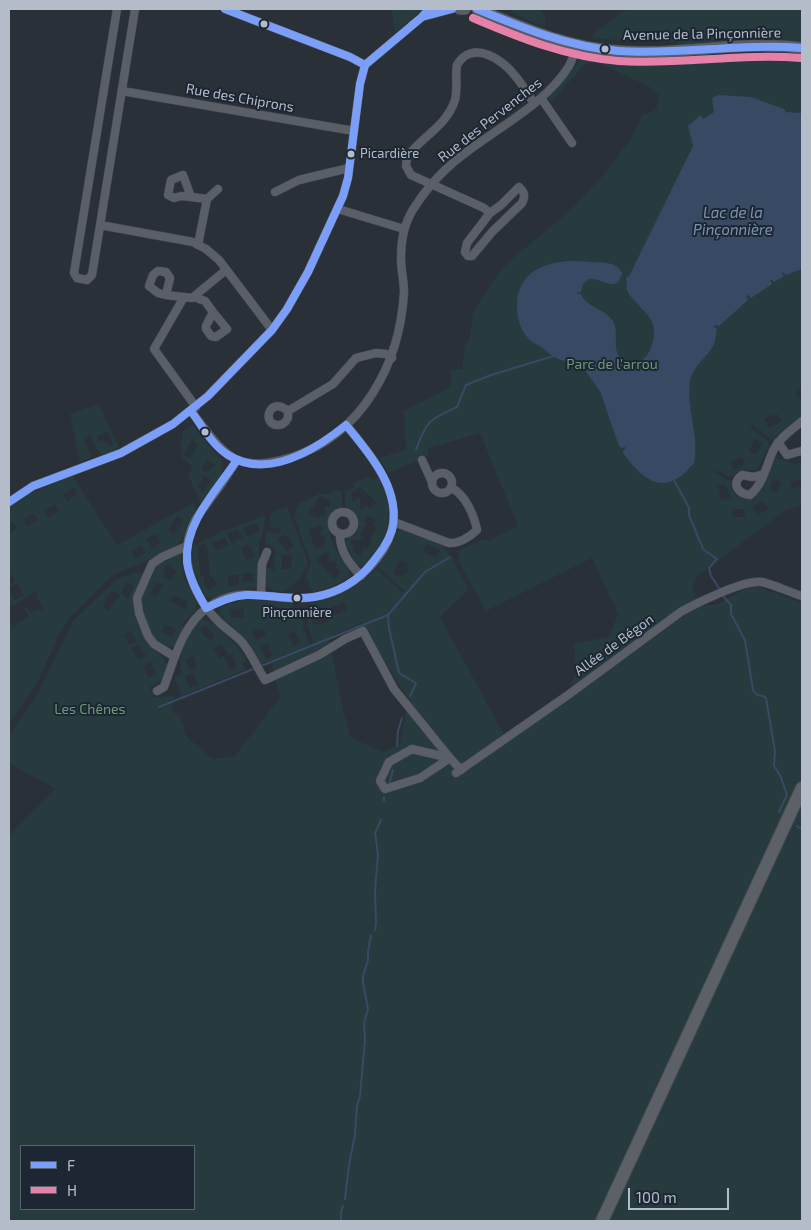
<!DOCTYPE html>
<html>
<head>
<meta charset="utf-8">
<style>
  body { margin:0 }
  #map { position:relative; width:811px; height:1230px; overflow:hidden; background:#2a3038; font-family:"Exo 2",sans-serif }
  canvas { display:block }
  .frame { position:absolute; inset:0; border:10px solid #b4bcc9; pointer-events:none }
  .legend { position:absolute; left:20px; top:1145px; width:175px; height:65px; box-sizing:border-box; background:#1d2633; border:1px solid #59626f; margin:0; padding:6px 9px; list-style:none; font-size:15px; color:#b4bcc9 }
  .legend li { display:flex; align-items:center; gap:10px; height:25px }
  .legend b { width:25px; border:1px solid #59626f }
  .scale { position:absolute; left:628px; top:1188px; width:101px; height:22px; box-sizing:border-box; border:2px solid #b4bcc9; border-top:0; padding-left:6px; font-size:15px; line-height:18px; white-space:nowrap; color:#b4bcc9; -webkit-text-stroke:4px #1d2633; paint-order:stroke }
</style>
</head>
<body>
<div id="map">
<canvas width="811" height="1230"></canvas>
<div class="frame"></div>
<ul class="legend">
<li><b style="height:6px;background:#7b9ff9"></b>F</li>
<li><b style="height:6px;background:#e580a9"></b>H</li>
</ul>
<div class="scale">100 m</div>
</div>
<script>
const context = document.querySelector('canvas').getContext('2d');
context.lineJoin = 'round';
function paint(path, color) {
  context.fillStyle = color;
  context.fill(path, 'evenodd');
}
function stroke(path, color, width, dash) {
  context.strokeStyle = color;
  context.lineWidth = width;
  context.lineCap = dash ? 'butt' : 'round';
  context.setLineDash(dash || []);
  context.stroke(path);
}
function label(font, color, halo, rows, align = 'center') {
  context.font = font + ' "Exo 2",sans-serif';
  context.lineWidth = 4;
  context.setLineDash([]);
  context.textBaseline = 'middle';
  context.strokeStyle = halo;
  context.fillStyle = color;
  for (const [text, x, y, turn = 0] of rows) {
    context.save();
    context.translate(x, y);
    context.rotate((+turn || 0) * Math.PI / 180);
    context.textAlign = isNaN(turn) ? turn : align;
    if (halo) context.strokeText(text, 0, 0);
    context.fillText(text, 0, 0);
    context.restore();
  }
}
paint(new Path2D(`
  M391,9H423L395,33Z
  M509,9H540L545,17L546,24L543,27L517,15Z
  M627,9H802V42L753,40L678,45L676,42L629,41L592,38L593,34Z
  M707,53L792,58L802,60V386L795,394L802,401V414L772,440L753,425L750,427L767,440L770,445L757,470C742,471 744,467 730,477L716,470L715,473L733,482L732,489L737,496C759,507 767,475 773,460L777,458L794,464L802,462V479L791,482L792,488L800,487V490H802V505L786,510L696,577L693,588L698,607L718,604L741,591L756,586L802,603V1221H9V836L56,789L9,763V736L37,695L73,621L116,580L133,573H145C141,581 136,589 134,598C131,614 141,632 151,644C158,653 162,655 168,666L163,680L150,687L154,698L175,695L171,711L180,716L186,736L212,759L235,756L280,697L271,662L298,650L261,664L247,641L218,614L220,607L245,599L293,603L292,609H303V628L310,644L314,642L308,627V606C314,601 323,601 330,599C348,592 363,582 376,569L403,593L405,591L378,567L388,553L399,529L442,545L450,556L445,559L452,557L468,590L440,617L506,738L568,694L576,673L574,643L609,637L618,614L592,558L486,611L457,558L460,557L458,551L483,539L488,541L518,526L480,433L429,448L427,457L388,473L379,458L406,450L404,411L451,387V369L462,370L465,345L469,340L473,314L484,294L508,262L570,211L606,172L632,137L642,115L656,110L659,96L650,87L602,64L594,62L585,64L552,101H550L549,98L579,61L590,58ZM771,414L774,417L777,414L782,421L769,428L764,419ZM754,439L762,442L757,455L749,452ZM742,456L744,464L734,470L730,463ZM773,479L781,482L777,493L769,490ZM724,484L726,486L731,498L721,500L718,486ZM762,501L769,509L765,512L764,511L757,516L753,507ZM732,509H745V517H732ZM426,544L440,550L437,558L423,552ZM400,560L408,564L406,567L409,569L406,575L403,573L400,577L393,573ZM126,582L134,586L128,598L121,594ZM112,591L120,595L109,610L103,607L108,595H110ZM344,602L347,610L334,615L331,608ZM271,606L286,609L285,617L270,614ZM240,608H243L244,617L231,618L230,610ZM326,614L328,622L313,625L311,618ZM368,620L354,627L378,651L408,699L400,744L383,752L351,738L343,710L329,637ZM259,629H263L266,635L256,640L252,632ZM130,631L137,642L129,645L124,635ZM295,631L300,643L293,646L288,634ZM268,643L272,656L266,659L260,646ZM139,644L146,656L138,660L131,648ZM151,662L156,674L149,678L143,666ZM21,1146H194V1209H21Z
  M99,404L119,448L116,450L117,452L98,456L101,454L99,450L97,451L90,435L84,438L91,458L80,462L70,414ZM108,432L114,446H112L107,444H105L103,440L99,442L97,437Z
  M193,425L222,461V475L202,503L200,502L188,475L193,466L182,458L181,442L183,431ZM192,440L198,444L190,459L183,454ZM208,460L215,465L210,471H208L206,473L201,469ZM203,475L211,480L203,492L197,487L203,478L201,477Z
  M72,475L117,545L195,502V513L187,525L183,539L177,546L153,558L111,576L70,617L61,631L37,683L9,723V620L13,626L29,617L24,608L27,607L31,613L39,609L40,612L44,609L36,596L38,594L36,591L12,606L9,605V585L15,581L9,571V534L17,528L13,522L9,525V507L27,495ZM74,487L78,494L67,501L63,495ZM55,504L59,511L48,518L44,511ZM34,513L38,520L26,527L23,520ZM178,516L182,519L181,522L183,523L173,534L168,530L175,518ZM156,534L160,542L152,549L146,539ZM142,545L146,553L135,558L131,551ZM17,584L24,595L15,600L9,588Z
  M368,477L372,480L378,478C396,511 390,539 364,566L357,565L345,544L346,541L358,528C360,517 356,510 345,507V491L353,488L354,482ZM360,487L377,503L370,509L367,506L362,509L360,507L361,501L358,497L353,501L351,498L353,497L351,494ZM368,516L376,520L373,526L376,528L369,539L372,541L367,549L364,547L360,556L352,551L355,546L349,543L355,539L359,541L363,536L360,534L367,523L364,521Z
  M338,490L342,492V507C320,511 331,541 338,554C341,559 347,565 349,571C350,572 349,577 349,578L331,587L312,592L306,576L311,563L294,517L299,503L322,493L325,495ZM320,496L331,502L329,507L326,506L324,510L326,511L324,517L321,515L318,519L309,513ZM321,525L323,530L320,532L321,536L324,535L326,541L323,542L324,546L315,549L309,529ZM326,552L330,557L328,559L331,562L334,560L337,565L335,567L341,572L334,579L317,560Z
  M287,507L308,562L301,578L283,592L269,589L265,585V567L275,570L273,559L276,555C275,547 272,545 265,545L266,531L279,534L281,529L270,527L272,522L269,521L271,513ZM285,534L294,546L287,551L278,540ZM282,555H292L291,569H282Z
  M263,516L266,517L261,539L259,540V584L255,588L232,591L212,599L205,597C197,581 190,565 193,546L216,534ZM254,524H257L260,531L247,537L244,528ZM238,530L239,533H242L244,539L242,540L241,538L234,541L235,544L232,545L227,533ZM226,538L229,546L215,550L212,542ZM203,544H206L207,546L210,578L213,577L217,586L208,590L204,584L205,575L201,576C199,566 199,559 198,547ZM248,544L249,547L251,546L254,557L246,560L241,547ZM243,573H253V583L243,582ZM238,574L239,583L236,585L229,586L228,576Z
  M177,553L181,554L184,577L196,602V610L183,623V628L176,645L166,649C152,640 140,621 140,604C139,595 151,572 157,565C162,559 170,556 177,553ZM167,564L177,572L171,580L164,577L165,574L163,573ZM156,582L163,585L157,597L150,594ZM173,596L188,601L185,609L170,601ZM165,625L176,629L173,637L162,632Z
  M202,619C215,620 240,648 246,660L242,663L245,670L181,696L174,677L182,674C176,655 188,633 202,619ZM205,625L214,634L213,635L215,637L211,641L199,630ZM222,644L228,655L232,654L237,667L230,670L225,656L219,658L214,648ZM193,656L197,667L190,670L185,659ZM193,673L198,685L190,688L185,676Z`), '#273a3e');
paint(new Path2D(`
  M719,95L751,97L784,109L786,112L802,113V269L786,275L783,272L782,273L784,276L774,282L772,280H770L772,284L751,298L748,295L746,296L748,300L719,326L715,325L714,327L717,329C716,334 716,339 714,344C708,358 692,365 690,382C686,410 700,436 694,463C666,497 645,483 623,453V451L626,448L625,447L621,448L618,443L600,391L586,372L588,369L586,368L584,370C574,364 566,362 556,358C550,355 546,350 540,346C536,344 531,342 528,338C520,330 517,317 517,306C517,264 559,258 592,262C603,263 616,261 622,273C617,295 601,277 589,279L583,284L581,292L577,293V294H581C586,308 605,308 613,321C619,331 613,344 618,355C620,359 625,362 630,363C647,366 655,343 654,330C653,314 635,305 628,292C625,287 628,283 626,278L630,275L635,264L693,146L688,126L701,115L703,119L714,112L712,98Z`), '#384963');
stroke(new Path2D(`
  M416,450C426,421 429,420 457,407L466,385L491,375L554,356
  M673,478L689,508V515L703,549L717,559L709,568L711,576L719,588
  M723,596L731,605V614L745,640L753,690L757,695L763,696L766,698L775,752L774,766L780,775L787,795L779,812
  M388,615L389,628L399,673L416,683L410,696
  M261,666L388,615L425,572L450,557
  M159,707L256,668
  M397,746L398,731L402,718
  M389,785L393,770
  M384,797V801
  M797,826L802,830
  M375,930L376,923L375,890L378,854L375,833L381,820
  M345,1199L349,1165L355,1135L357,1106L360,1096L365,1040L364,1023L368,1009L363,983V976L368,960V952L371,935
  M341,1221V1212L343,1206`), '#384963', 2);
const minor = new Path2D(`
  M117,9L74,273L77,278L87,280L92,275L135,9
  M225,9L350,57L365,65
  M422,17L452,9
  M122,91L354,131
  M541,98L572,143
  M519,187C524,192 526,195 522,203L492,232L472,256H468L465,252L467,243L490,213L501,205Z
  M275,192L299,180L349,168
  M191,197L181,196L174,198L168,195L171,180L183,175L191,197L207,199L198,245
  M207,199L218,189
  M338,209L404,229
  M490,213L484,208L411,175L406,166L407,157C422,136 446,127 455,100C458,88 455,77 457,65C472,39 503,59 516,77C523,85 528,95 534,103
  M100,225L193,242L206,249L219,260L272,330
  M166,295L158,293L149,286L153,275L158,271L166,272L170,278L166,295L192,298L226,270
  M184,297L154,349L196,407
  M194,297L205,301L213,312L206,326V329L211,336L216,337L227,329L213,312
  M191,411C225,455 234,475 292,457C363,434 400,363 404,292C404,281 401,270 401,258C401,240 404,223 414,208C428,186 447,166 468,151C501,126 547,102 569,66C573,60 574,52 576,45
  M288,411V418C286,422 283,425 278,425C261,425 269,395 288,411L333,384L356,358L376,353L386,354L392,358
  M778,442L787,455L801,451
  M237,460C229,473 221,486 211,498C205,507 196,516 192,527C179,558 193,595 215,618C223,627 233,633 241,641C251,652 257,668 265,680L319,655L345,639L363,631L394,689L450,758
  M422,460L432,482
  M432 483a10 10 0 1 1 20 0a10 10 0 1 1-20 0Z
  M764,474L753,477L742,475C730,484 739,494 750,495C764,483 766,465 774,449C780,437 792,430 802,421
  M9,502L33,486L121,453L173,424L208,396L272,330L287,309L308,272L343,196L348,178L360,84L365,65L422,17L429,9
  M332 523a11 11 0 1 1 22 0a11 11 0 1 1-22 0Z
  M394,522L449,543C458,544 470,537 477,530C474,515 466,496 452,488
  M340,534C339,551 350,564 361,576
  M261,594L262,564L267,552
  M175,657L154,644L148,636L139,613L137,598L152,564L162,557L187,546
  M157,691L164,687C174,660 182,626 207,608C243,582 269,602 306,598C331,596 353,585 370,567C419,516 383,469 346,425
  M450,758L412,749L389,762L380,781L385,789L420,778L450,758L461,770
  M456,773L568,695L682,611C697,603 745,579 762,582C775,585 789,592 802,596`);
const secondary = new Path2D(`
  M460,9H465
  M477,9C523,28 569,48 619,51C680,56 741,40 802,48`);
const primary = new Path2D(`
  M602,1221L802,788`);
stroke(minor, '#484c53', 9);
stroke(secondary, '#484c53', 12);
stroke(primary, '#484c55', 14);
stroke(minor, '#5a5e66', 8);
stroke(secondary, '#595d64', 11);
stroke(primary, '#5c6168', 12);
stroke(new Path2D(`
  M225,9L350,57L365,65
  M477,9C523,28 569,47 619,51C680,55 741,43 802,48
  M412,25L422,17L452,9
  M191,411C202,426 212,445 228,455C267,480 315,450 346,425
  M9,502L33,486L121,453L173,424L208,396L272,330L287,309L308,272L343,196L348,178L360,84L365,65L422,17L429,9
  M206,608C219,602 231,596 246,595C269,594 291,601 314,597C337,593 358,581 372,563C380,553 388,543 392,530C402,490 369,453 346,425
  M206,608C198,594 189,578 187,562C184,523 217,490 237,460`), '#7b9ff9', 8);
stroke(new Path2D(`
  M473,18C520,38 567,57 619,61C680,65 740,53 801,58`), '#e580a9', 8);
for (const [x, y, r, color] of [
  [264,24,4.5,"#b4bcc9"],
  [605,49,4.5,"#b4bcc9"],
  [351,154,4.5,"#b4bcc9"],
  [205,432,4.5,"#b4bcc9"],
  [297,598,4.5,"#b4bcc9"]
]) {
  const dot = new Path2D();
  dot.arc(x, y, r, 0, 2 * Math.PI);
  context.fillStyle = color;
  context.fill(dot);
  stroke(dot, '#1d2633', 2);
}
label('13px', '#b4bcc9', '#1d2633', [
  ["Picardière",360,154],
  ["Pinçonnière",297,613,"center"]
], 'left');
label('14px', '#b4bcc9', '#1d2633', [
  ["Avenue de la Pinçonnière",702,34,-1],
  ["Rue des Chiprons",240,98,10],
  ["Rue des Pervenches",490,120,-38],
  ["Allée de Bégon",614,645,-36]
]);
label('14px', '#6b9a76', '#1d2633', [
  ["Parc de l'arrou",612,364],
  ["Les Chênes",90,709]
]);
label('italic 15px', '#7c92b1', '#1d2633', [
  ["Lac de la",733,213],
  ["Pinçonnière",733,230]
]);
</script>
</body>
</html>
